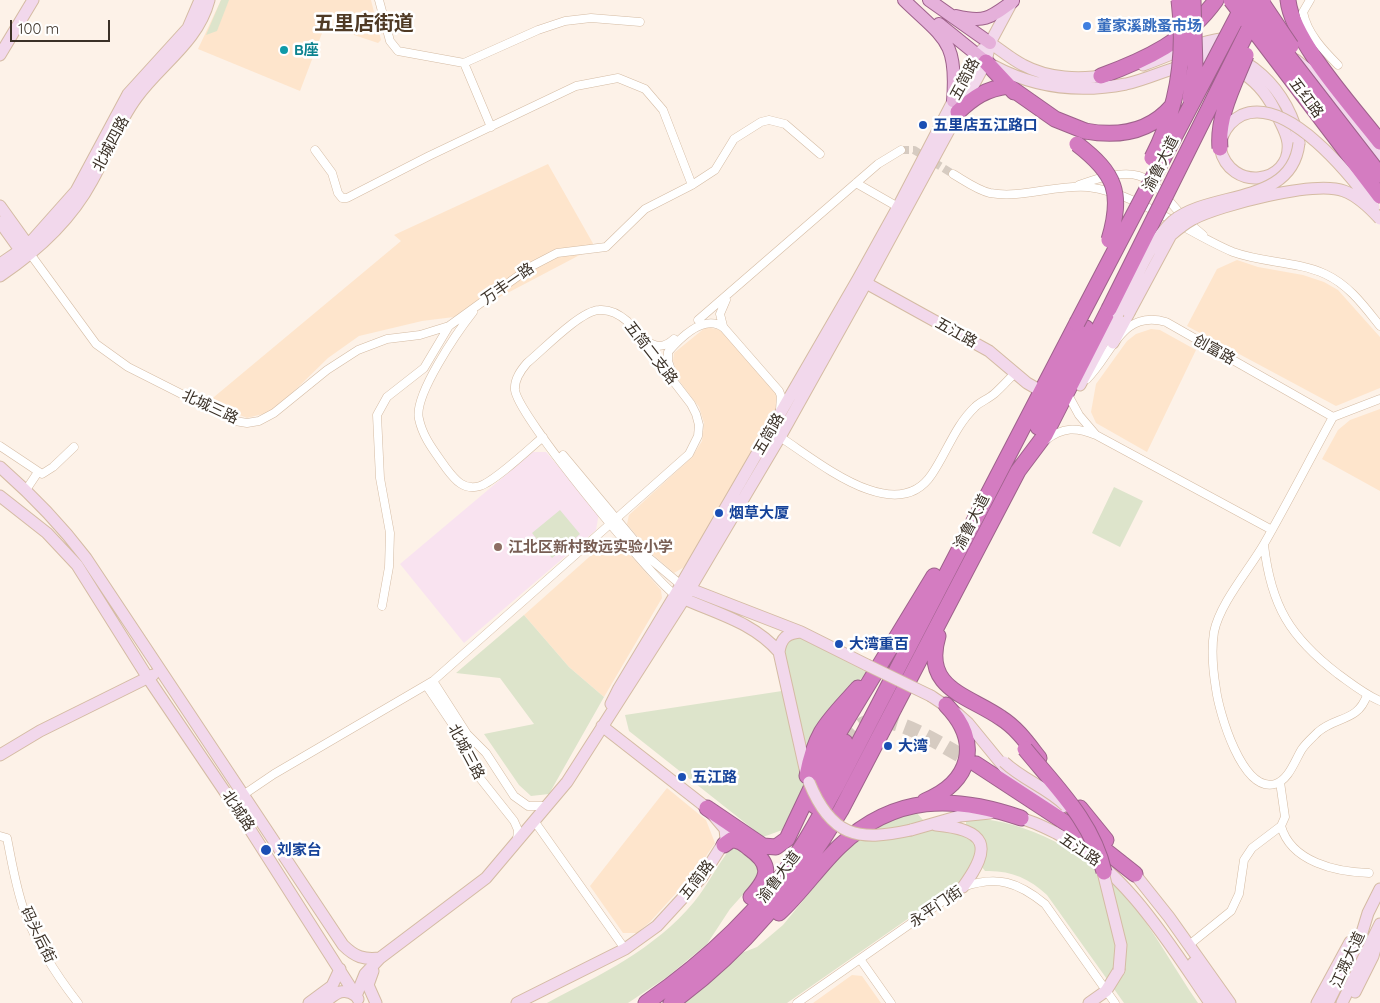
<!DOCTYPE html>
<html>
<head>
<meta charset="utf-8">
<style>
  body { margin:0 }
  #map { position:relative; width:1380px; height:1003px; overflow:hidden; background:#fdf2e8; font-family:Quicksand,sans-serif }
  canvas { display:block }
  .scale { position:absolute; left:10px; top:20px; width:100px; height:22px; box-sizing:border-box; border:2px solid #3b3127; border-top:0; padding-left:6px; font-size:15px; line-height:18px; white-space:nowrap; color:#3b3127; -webkit-text-stroke:4px #fff; paint-order:stroke }
</style>
</head>
<body>
<div id="map">
<canvas width="1380" height="1003"></canvas>
<div class="scale">100 m</div>
</div>
<script>
const context = document.querySelector('canvas').getContext('2d');
context.lineJoin = 'round';
function paint(path, color) {
  context.fillStyle = color;
  context.fill(path, 'evenodd');
}
function stroke(path, color, width, dash) {
  context.strokeStyle = color;
  context.lineWidth = width;
  context.lineCap = dash ? 'butt' : 'round';
  context.setLineDash(dash || []);
  context.stroke(path);
}
function label(font, color, halo, rows, align = 'center') {
  context.font = font + ' Quicksand,"Noto Sans SC",sans-serif';
  context.lineWidth = 5;
  context.setLineDash([]);
  context.textBaseline = 'middle';
  context.strokeStyle = halo;
  context.fillStyle = color;
  for (const [text, x, y, turn = 0] of rows) {
    context.save();
    context.translate(x, y);
    context.rotate((+turn || 0) * Math.PI / 180);
    context.textAlign = isNaN(turn) ? turn : align;
    if (halo) context.strokeText(text, 0, 0);
    context.fillText(text, 0, 0);
    context.restore();
  }
}
paint(new Path2D(`
  M221,0H371L381,40L378,43L354,35L347,12L331,15L327,20L300,91L198,49Z
  M548,164L595,247L477,309L454,317L422,321L359,336L328,358L284,401L267,413L247,418L208,402L401,241L394,235Z
  M1237,260L1258,267L1303,275L1324,282L1338,290L1380,337V388L1336,406L1187,326L1217,269Z
  M706,327L721,330L776,393L777,404L774,413L686,566L674,573L652,554L627,524L629,515L692,457L702,441L704,423L699,407L680,382L673,361L674,353Z
  M1151,329L1160,330L1196,350L1147,452L1096,423L1091,412L1096,384L1127,341L1136,334Z
  M1380,409V491L1322,459L1338,430L1350,420Z
  M606,542H619L661,590L662,598L604,697L569,667L524,615Z
  M667,788L706,820L715,843L696,871L650,922L637,933H623L590,886Z
  M852,975L862,976L881,1003H813Z`), '#fee5cc');
paint(new Path2D(`
  M533,452H546L599,513L596,530L464,643L400,564Z`), '#f9e3f0');
paint(new Path2D(`
  M221,0H229L217,31L206,35Z
  M1114,487L1143,501L1120,547L1092,533Z
  M560,510L580,534L552,558L532,533Z
  M524,615L569,667L604,697L549,794L531,796L519,785L484,734L534,724L500,678L456,673Z
  M794,638H800L867,672L821,723L809,748L805,749L785,652L787,643Z
  M782,691L804,787L785,829L763,837L629,731L625,715Z
  M915,811L932,830L954,831L973,837L978,851L963,879L955,886L787,1003H681L739,954L757,947L783,925L843,852L880,822Z
  M983,819C1038,825 1095,859 1130,901C1155,932 1175,970 1198,1003H1124L1047,895C1029,878 1010,870 985,871L982,867L984,854L966,825V821Z
  M731,848L744,850L758,865L759,873L755,881L730,909L707,944L667,977L628,1003H547C601,974 654,950 694,902C708,885 717,865 731,848Z`), '#dde4cb');
stroke(new Path2D(`
  M901,150H914L953,174`), '#d6cbc1', 8, [8, 4]);
stroke(new Path2D(`
  M845,742C851,735 856,727 865,723C893,710 950,751 976,764`), '#d6cbc1', 15, [15, 8]);
const street = new Path2D(`
  M379,0L390,41L398,51L464,63L538,30L565,21L591,18L640,22
  M1310,0L1303,12C1307,33 1323,50 1338,65
  M464,63L491,127
  M315,150L332,173L338,193L342,198H347L429,156L576,86L618,78L645,89L663,110L692,185
  M953,174C965,181 977,190 990,193C1022,199 1056,184 1088,187C1137,193 1187,233 1233,252C1263,263 1296,261 1325,274C1349,285 1364,306 1380,326
  M856,183L898,207
  M1079,185C1161,154 1151,194 1203,235
  M31,255L96,344L128,367L235,421L247,423L259,421L274,413L327,370L358,350L387,339L420,335L449,326
  M473,312C458,331 413,396 419,419C423,438 435,452 446,468C455,480 464,491 480,486C495,481 529,449 543,437
  M698,320L878,164L901,150
  M723,326L720,314L726,300
  M645,340C656,348 664,348 674,339
  M673,376L668,361V352C681,337 705,313 724,328L779,391L781,396L780,410
  M1087,379C1112,355 1121,309 1166,322L1333,417L1380,399
  M1333,417C1310,459 1288,502 1264,544C1249,570 1220,603 1214,632C1211,651 1213,671 1216,689C1219,712 1242,793 1275,784C1289,780 1295,760 1302,749C1306,743 1313,737 1318,732C1336,716 1358,722 1367,695
  M1096,435L1272,530
  M780,437C815,459 896,529 932,474C947,452 955,426 975,407C980,402 988,399 994,394C1001,388 1008,380 1015,373
  M1046,440C1063,427 1076,427 1096,435L1079,415L1067,393
  M0,446L42,474L53,467L74,447
  M563,455L649,558L681,585
  M26,490L38,472
  M1264,545C1271,606 1290,637 1338,674C1352,684 1364,694 1380,701
  M382,606L389,567L390,533L380,478L377,415L387,397L424,368L449,326L532,266L557,253L606,247L645,209L692,185L715,170L734,139L761,122L769,120L785,124L820,154
  M433,681L467,734L486,753L514,796L528,806H546
  M426,685L461,737L472,768L514,821L518,830L517,840
  M243,795L274,774L433,681L689,454L698,436L699,425L696,414L691,404L627,321C619,314 610,309 599,310C580,311 543,350 527,363C521,370 514,379 515,390C518,416 649,575 675,595
  M535,822L625,949
  M1281,826C1291,862 1336,872 1369,873
  M0,836L7,838C12,863 16,889 25,913C37,945 57,976 78,1003
  M1189,945L1231,911L1239,894L1244,860L1252,848L1281,826L1285,817L1280,782
  M860,959L891,1003
  M797,1003L963,887C997,875 1018,882 1045,904L1115,1003`);
const secondary = new Path2D(`
  M990,43C1001,50 1011,59 1023,65C1047,78 1081,81 1108,74
  M1190,52C1245,43 1291,92 1299,143
  M0,55L33,0
  M1296,60L1316,76L1380,156
  M1143,65C1172,55 1201,39 1232,38
  M994,66C1035,88 1080,93 1126,84C1167,75 1204,45 1244,74C1259,84 1270,99 1277,115C1281,124 1287,133 1288,143C1292,184 1230,193 1220,148
  M0,206L28,245L30,251
  M0,222L20,250L26,253
  M0,264L28,245L76,191L128,94L188,28L200,0
  M0,276C36,252 71,220 92,181C107,154 118,122 137,97C161,64 198,42 209,0
  M866,283L989,351L1027,383L1041,391
  M1113,343L1129,313
  M1080,385L1118,314
  M0,467C32,495 60,524 86,558L343,945C355,957 364,960 380,958
  M0,496L47,533L77,565L148,678L244,820L358,999
  M685,587L801,632L867,665
  M678,596C714,613 752,621 779,652L806,773
  M779,652C781,638 787,633 801,632
  M931,696L958,714L968,723L1013,778L1063,807
  M611,704L619,688L675,595L858,279L898,207L977,55L983,49
  M0,755L40,731L153,675
  M1013,817C1028,819 1042,826 1056,833C1125,870 1167,940 1210,1003
  M936,825C987,830 993,846 963,887
  M911,830L960,816L990,813
  M1130,868L1169,917L1230,1003
  M1193,963L1220,1003
  M373,971L368,985L376,1003
  M1355,992L1373,956L1378,938
  M356,996L365,974L380,958L486,878L567,782L684,599L780,437L866,283L986,62L990,43L1012,2
  M309,1003L332,986L340,969
  M324,1003C335,994 343,986 356,996
  M517,1003L625,949L657,926L702,877L726,839L725,829L707,808L602,726
  M1089,1003L1106,991L1119,970
  M1317,1003L1350,942
  M1328,1003L1361,936L1368,913L1380,889
  M1342,1003L1380,924`);
const primary = new Path2D(`
  M904,0C944,39 958,40 953,101
  M929,0L990,43
  M956,16C985,23 990,18 1013,1
  M939,24L986,62`);
const highway = new Path2D(`
  M1288,0C1292,41 1354,108 1380,142
  M986,62L1014,92
  M1101,76C1145,60 1188,40 1216,0
  M958,112C974,97 986,89 1008,86L1055,119L1085,131
  M1038,427L1086,328
  M938,636C922,689 968,695 1001,718C1017,728 1028,744 1039,758
  M976,764L1092,840L1135,874
  M807,776C816,729 828,722 858,688
  M925,801C971,782 982,742 946,705
  M815,806L845,742
  M707,808L763,846L776,847L787,839L833,742L934,576
  M1080,808L1106,840
  M724,845L731,840C739,840 743,843 749,848C773,865 769,877 751,897
  M779,913C801,893 818,867 840,846C895,794 954,795 1021,818
  M646,1003C703,963 759,913 797,854C812,832 824,808 837,785L1077,323
  M671,1003C741,953 798,883 841,810L1018,471L1045,435L1109,309`);
stroke(street, '#d4bba3', 9);
stroke(secondary, '#d4bba3', 13);
stroke(primary, '#9e628b', 14);
stroke(highway, '#9e628b', 17);
stroke(street, '#fff', 8);
stroke(secondary, '#f2d8ec', 11);
stroke(primary, '#e5b0da', 12);
stroke(highway, '#d47cc1', 15);
const secondaryBridge = new Path2D(`
  M1222,137C1226,127 1232,120 1242,115C1288,96 1351,176 1374,207
  M1129,313L1171,235C1178,229 1184,224 1193,219C1220,205 1315,180 1344,191C1358,196 1370,208 1380,219
  M1118,314C1133,286 1150,241 1173,221C1211,190 1292,206 1299,143
  M867,665L931,696
  M1004,762C1023,780 1048,788 1066,806
  M809,782C831,836 857,842 911,830
  M1101,864L1121,945L1119,970`);
const highwayBridge = new Path2D(`
  M1231,0L1380,196
  M1260,0L1291,46
  M1251,8L1380,175
  M1190,98L1195,68L1193,0
  M1085,131C1118,137 1149,133 1172,106
  M1077,144C1116,174 1123,193 1109,240
  M1220,148C1217,116 1234,85 1246,55
  M1152,158C1178,108 1186,56 1179,0
  M1109,309L1263,0
  M1077,323L1246,0
  M1025,749C1056,787 1093,822 1104,872`);
stroke(secondaryBridge, '#d4bba3', 13, []);
stroke(highwayBridge, '#9e628b', 17, []);
stroke(secondaryBridge, '#f2d8ec', 11);
stroke(highwayBridge, '#d47cc1', 15);
for (const [x, y, r, color] of [
  [1087,26,5,"#3f7fe0"],
  [284,50,5,"#0f9aa8"],
  [923,125,5,"#1a4fb4"],
  [719,513,5,"#1a4fb4"],
  [498,547,5,"#8d6e63"],
  [839,644,5,"#1a4fb4"],
  [888,746,5,"#1a4fb4"],
  [682,777,5,"#1a4fb4"],
  [266,850,6,"#1a4fb4"]
]) {
  const dot = new Path2D();
  dot.arc(x, y, r, 0, 2 * Math.PI);
  context.fillStyle = color;
  context.fill(dot);
  stroke(dot, '#fff', 2);
}
label('bold 15px', '#366cbe', '#fff', [
  ["董家溪跳蚤市场",1097,26]
], 'left');
label('bold 15px', '#0d838f', '#fff', [
  ["B座",294,50]
], 'left');
label('15px', '#3b3127', '#fff', [
  ["五简路",965,79,-62],
  ["五红路",1306,98,53],
  ["北城四路",111,144,-62],
  ["渝鲁大道",1161,164,-63],
  ["万丰一路",508,284,-35],
  ["五江路",956,333,29],
  ["创富路",1214,350,29],
  ["五简二支路",651,353,52],
  ["北城三路",210,407,25],
  ["五简路",769,434,-60],
  ["渝鲁大道",972,522,-63],
  ["北城三路",466,752,62],
  ["北城路",238,811,56],
  ["五江路",1080,850,34],
  ["渝鲁大道",779,877,-53],
  ["五简路",697,880,-52],
  ["永平门街",936,907,-34],
  ["码头后街",38,935,64],
  ["江溉大道",1348,960,-65]
]);
label('bold 15px', '#164399', '#fff', [
  ["五里店五江路口",933,125],
  ["烟草大厦",729,513],
  ["大湾重百",849,644],
  ["大湾",898,746],
  ["五江路",692,777],
  ["刘家台",277,850]
], 'left');
label('bold 15px', '#785e54', '#fff', [
  ["江北区新村致远实验小学",508,547]
], 'left');
label('bold 20px', '#4f3a25', '#fff', [
  ["五里店街道",364,24]
]);
</script>
</body>
</html>
